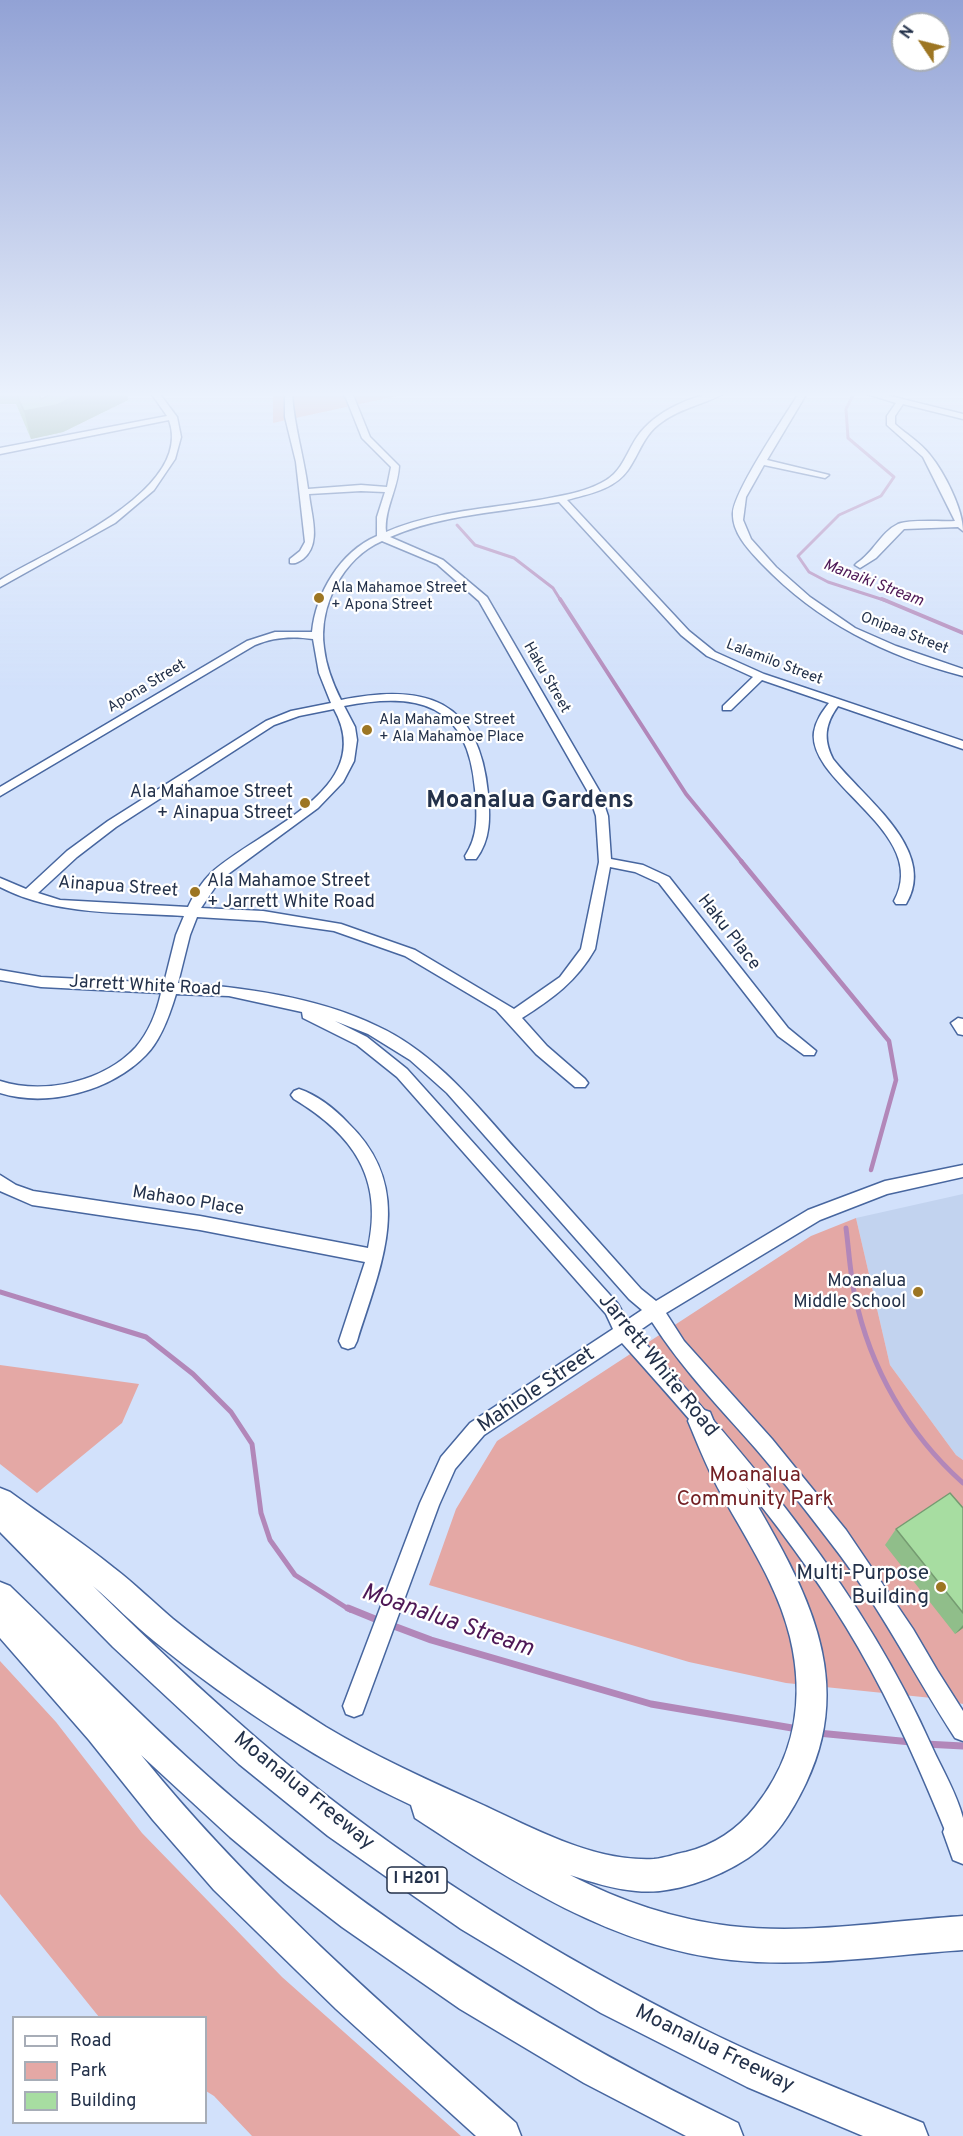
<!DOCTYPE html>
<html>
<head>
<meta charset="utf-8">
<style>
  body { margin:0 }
  #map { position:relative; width:963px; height:2136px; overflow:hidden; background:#d2e1fb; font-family:Overpass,sans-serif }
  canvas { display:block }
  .legend { position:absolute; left:12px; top:2016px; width:195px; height:108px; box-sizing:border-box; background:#fff; border:2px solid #a7adb7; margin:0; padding:8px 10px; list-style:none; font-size:18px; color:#23314a }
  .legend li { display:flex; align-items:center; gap:12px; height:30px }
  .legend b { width:30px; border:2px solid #a7adb7 }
  .north { position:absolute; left:891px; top:12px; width:60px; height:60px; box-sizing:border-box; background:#fff; border:2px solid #a7adb7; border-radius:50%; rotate:305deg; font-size:16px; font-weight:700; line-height:24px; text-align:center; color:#23314a }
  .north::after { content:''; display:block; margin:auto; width:21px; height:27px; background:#9d7623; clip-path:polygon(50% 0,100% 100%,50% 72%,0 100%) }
</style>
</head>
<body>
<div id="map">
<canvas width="963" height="2136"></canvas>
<ul class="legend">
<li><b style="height:8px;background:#fff"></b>Road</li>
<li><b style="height:16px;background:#e4a8a5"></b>Park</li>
<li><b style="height:16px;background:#a7dda1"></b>Building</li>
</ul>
<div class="north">N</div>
</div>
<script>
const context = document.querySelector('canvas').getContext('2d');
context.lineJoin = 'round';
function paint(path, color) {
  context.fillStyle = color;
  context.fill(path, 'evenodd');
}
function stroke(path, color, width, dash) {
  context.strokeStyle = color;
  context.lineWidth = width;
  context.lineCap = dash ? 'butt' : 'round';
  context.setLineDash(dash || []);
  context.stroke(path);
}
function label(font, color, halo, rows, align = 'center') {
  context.font = font + ' Overpass,sans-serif';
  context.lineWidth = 4.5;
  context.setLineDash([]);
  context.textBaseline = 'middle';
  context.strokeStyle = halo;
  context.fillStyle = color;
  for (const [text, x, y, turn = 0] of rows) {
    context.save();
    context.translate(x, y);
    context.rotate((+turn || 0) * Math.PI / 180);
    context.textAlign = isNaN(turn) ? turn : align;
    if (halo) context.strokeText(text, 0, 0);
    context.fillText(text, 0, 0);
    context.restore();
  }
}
paint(new Path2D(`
  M963,1194V1460L956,1455L890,1365L856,1218Z`), '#c2d3ef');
paint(new Path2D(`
  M273,393H410L273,423Z
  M856,1218L890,1365L956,1455L963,1460V1704L932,1698L786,1683L689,1662L429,1585L456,1509L497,1441L811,1236Z
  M0,1365L139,1384L122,1423L37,1493L0,1464Z
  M0,1661L56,1722L142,1833L210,1903L282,1977L461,2136H252L214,2096L206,2091V2018L99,2017L0,1894Z`), '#e4a8a5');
stroke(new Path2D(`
  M854,393L846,409L848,438L894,477L881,496L839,515L798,556L809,572L828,582L887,601
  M457,525L475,545L514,558L553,588L561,601`), '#b287b9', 3);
stroke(new Path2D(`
  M560,599L686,794L742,862
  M882,599L963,633`), '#b287b9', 4);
stroke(new Path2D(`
  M741,861L889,1041L896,1080L871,1170`), '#b287b9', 4.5);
stroke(new Path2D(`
  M846,1228C849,1251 850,1274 855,1296C870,1368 908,1434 963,1483
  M0,1292L146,1337L193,1374L231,1412L252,1444L261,1513L270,1540L295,1575L350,1610`), '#b287b9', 5);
stroke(new Path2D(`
  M348,1608L380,1621
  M391,1625L431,1640L651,1704L798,1729
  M818,1733L911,1742
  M925,1744L963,1746`), '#b287b9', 7);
const minor = new Path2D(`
  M151,393H159L177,417L181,437L175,459L154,490L115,523L0,587V580C46,551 195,492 169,420L0,454V448L167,416Z
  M285,393L292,394C294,426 304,457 308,489L361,485L387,487L391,467L362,438L346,398L342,393L353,395L370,437L399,466C398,489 384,509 386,532C434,511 488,509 539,500C560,496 582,493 601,483C622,473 625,455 637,437C654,412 694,393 724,393C707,404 682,407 662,422C643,435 640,453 628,470C614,490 588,494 567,500L689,631L715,652L764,674L963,741V749L838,706C825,724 823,739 833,759C862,797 939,850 906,904H896L894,901C932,833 807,784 814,732C816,720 822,712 829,703L762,680L731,710H723V706L753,677L707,656L681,635L559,502C503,512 443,514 390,537L443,560L487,597L600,792L608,816L611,859L643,865L669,877L788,1028L816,1051L814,1055H804L778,1036L659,883L635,872L610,867L595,949C577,981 552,999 522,1018L547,1046L585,1079L588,1083L585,1087H575L536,1054L496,1010L405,956L334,931L263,921L197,917L190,935L178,983C244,987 317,997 377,1026C436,1053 477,1106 519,1153C560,1198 600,1243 641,1289L656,1301L808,1210L885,1181L963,1165V1177L887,1194L820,1220L666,1313L684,1341L772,1439L846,1530L913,1629L937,1670L963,1711V1741L955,1738C913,1673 878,1603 830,1542C806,1511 782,1479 756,1449C720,1408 682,1369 652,1322L636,1333C751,1460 862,1589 932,1747C942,1769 957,1794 963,1818C963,1825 963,1834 963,1841L957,1843L949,1840C922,1774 894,1709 858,1647C794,1536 707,1438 622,1343L484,1435L455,1469L439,1505L362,1714L354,1717L346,1714L343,1706L420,1503L441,1457L470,1423L613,1329L606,1314L397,1077L357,1045L303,1018L302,1012L229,996L176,994C170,1014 161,1040 146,1055C111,1091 48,1108 0,1093V1081C44,1095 104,1082 136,1047C149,1032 157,1011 161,993L41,987L0,980V970L41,977L164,983L176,935L184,916C122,912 56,916 0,887V878L26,889L67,851L108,821L266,721L291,711L331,703L319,673L313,639C292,636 274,637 255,645L0,796V787L247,641L275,632H312C316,593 340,552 377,536V517L385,492L361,491L309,494C311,515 322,544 303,559C298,562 296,564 290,563V559L300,551L305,542L296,462L285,417ZM382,541L437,564L479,601L588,792L596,816L599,862L581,949L560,977L514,1009L415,950L341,924L263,911L201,908L220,880L318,808L343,782L354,761L357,740L355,727L344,706C419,691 468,704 475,789C477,814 479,835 465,856L466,859H476C491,839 490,817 488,793C479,699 425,683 341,700C333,684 326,666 324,648C318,606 343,558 382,541ZM334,709C379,790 258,830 211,873C202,882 193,896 188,907L60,900L38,893L77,857L116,827L274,725L299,716ZM335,1021L368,1034L410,1060L447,1093L629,1299L642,1310L627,1320L618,1304L407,1069L367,1037Z
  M799,393H807L767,460L829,475L825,478L764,465L746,497L743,520L751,539L776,567L810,597L855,628L896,646L963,669V676C885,656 818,622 762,564C749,550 732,533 733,513C734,491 785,416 799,393Z
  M864,393H878L963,414V419L903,404L895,416V424C906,434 921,443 930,455C944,472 963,509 963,531L958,527L904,529L876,558L860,568L855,565L857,563C873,553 881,532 898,524C910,519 941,522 955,521L923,457L887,425V416L896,403Z
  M958,1018L963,1019V1035L958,1034L951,1023Z
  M299,1089C317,1095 335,1109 348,1123C417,1189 381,1264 357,1341L354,1347L348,1349L342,1347L339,1341L365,1262L200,1230L32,1205L0,1191V1175L16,1185L33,1191L200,1216L368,1248C384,1177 352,1134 294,1099L291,1095L294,1091Z`);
const major = new Path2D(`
  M957,1818L963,1821V1864L953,1860L943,1832L947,1822Z`);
const highway = new Path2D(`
  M701,1409L710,1412C716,1426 721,1441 728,1454C785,1558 865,1661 806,1783C792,1812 775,1840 748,1858C718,1878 672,1895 636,1891C613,1889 591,1882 570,1875C620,1901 674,1919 730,1926C807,1935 886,1921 963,1916V1950C887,1955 808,1968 731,1960C614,1948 511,1881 415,1818L411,1805C319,1762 233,1705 154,1641C133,1624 114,1604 93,1586C161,1653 230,1718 304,1778C425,1875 559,1957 697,2026C771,2063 847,2092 923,2123L928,2136H863L747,2087L601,2013L461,1929L328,1836L239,1764L113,1647L0,1532V1488L10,1492C44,1517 81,1541 114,1568C135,1584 153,1602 173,1619C221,1658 274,1694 326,1727C376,1757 430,1781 483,1805C535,1829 594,1862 654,1859C665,1858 675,1854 686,1852C714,1845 737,1830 755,1807C795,1757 805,1699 790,1637C778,1587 748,1542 723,1497C709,1473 699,1447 688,1421L692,1412Z
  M0,1582L10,1586C90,1663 167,1744 253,1815C401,1939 564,2039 738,2123L743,2136H686L584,2083L460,2009L342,1927L285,1883L230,1837L141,1755C252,1892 385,2007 516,2123L521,2136H476L336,2009L214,1890L153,1820L89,1740L0,1638Z`);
stroke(minor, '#47669f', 3);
stroke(major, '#47669f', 3);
stroke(highway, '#47669f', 3);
paint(minor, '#fff');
paint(major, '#fff');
paint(highway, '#fff');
paint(new Path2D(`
  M0,393H38L41,399L128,400L63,432L31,439L16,404H0Z
  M963,1508V1628L955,1634L885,1545L896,1529Z`), '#90be8a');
paint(new Path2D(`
  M81,393H127L128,400L63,432L31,439L24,411Z
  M963,1625V1628L955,1634Z`), '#759b71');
const building = new Path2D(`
  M16,393H38L41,399L54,393H81L57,405L24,411Z
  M950,1493L963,1508V1613L896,1529Z`);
paint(building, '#a7dda1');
stroke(building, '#759b71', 1.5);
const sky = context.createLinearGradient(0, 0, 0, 692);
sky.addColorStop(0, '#92a2d5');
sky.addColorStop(0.57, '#ebf2fd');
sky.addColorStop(1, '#ebf2fd00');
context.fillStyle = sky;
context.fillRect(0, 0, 963, 692);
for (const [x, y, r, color] of [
  [319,598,6,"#9d7623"],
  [367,730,6,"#9d7623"],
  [305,803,6,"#9d7623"],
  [195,892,6,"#9d7623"],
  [918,1292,6,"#9d7623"],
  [941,1587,6,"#9d7623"]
]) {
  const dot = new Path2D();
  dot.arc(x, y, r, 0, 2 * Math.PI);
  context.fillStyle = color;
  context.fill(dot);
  stroke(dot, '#fff', 2);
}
label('15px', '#23314a', '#fff', [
  ["Ala Mahamoe Street",331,589],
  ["+ Apona Street",331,606],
  ["Ala Mahamoe Street",379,721],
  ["+ Ala Mahamoe Place",379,738]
], 'left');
label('15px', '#23314a', '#fff', [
  ["Onipaa Street",904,634,21],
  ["Lalamilo Street",774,663,21],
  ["Haku Street",546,678,60],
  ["Apona Street",147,687,-31]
]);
label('italic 16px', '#4e1856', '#fff', [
  ["Manaiki Stream",873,584,21]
]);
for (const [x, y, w] of [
  [417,1880,60]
]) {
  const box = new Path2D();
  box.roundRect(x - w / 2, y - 13, w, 26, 4.5);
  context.fillStyle = '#fff';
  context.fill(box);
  stroke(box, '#23314a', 1.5);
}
label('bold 16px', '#23314a', null, [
  ["I H201",417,1880]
]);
label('18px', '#23314a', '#fff', [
  ["Ala Mahamoe Street",293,793],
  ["+ Ainapua Street",293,814],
  ["Ala Mahamoe Street",207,882,"left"],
  ["+ Jarrett White Road",207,903,"left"],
  ["Moanalua",906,1282],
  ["Middle School",906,1303]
], 'right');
label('18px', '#23314a', '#fff', [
  ["Ainapua Street",118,888,4],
  ["Haku Place",728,933,52],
  ["Jarrett White Road",145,987,3],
  ["Mahaoo Place",188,1202,9]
]);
label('21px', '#23314a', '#fff', [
  ["Jarrett White Road",657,1366,51],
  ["Mahiole Street",537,1391,-34],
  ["Moanalua Freeway",303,1792,39],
  ["Moanalua Freeway",714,2050,26]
]);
label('21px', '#721f23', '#fff', [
  ["Moanalua",755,1477],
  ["Community Park",755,1501]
]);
label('21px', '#23314a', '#fff', [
  ["Multi-Purpose",929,1575],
  ["Building",929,1599]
], 'right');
label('bold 24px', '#23314a', '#fff', [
  ["Moanalua Gardens",530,802]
]);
label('italic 24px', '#4e1856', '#fff', [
  ["Moanalua Stream",447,1622,19]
]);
</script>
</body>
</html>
